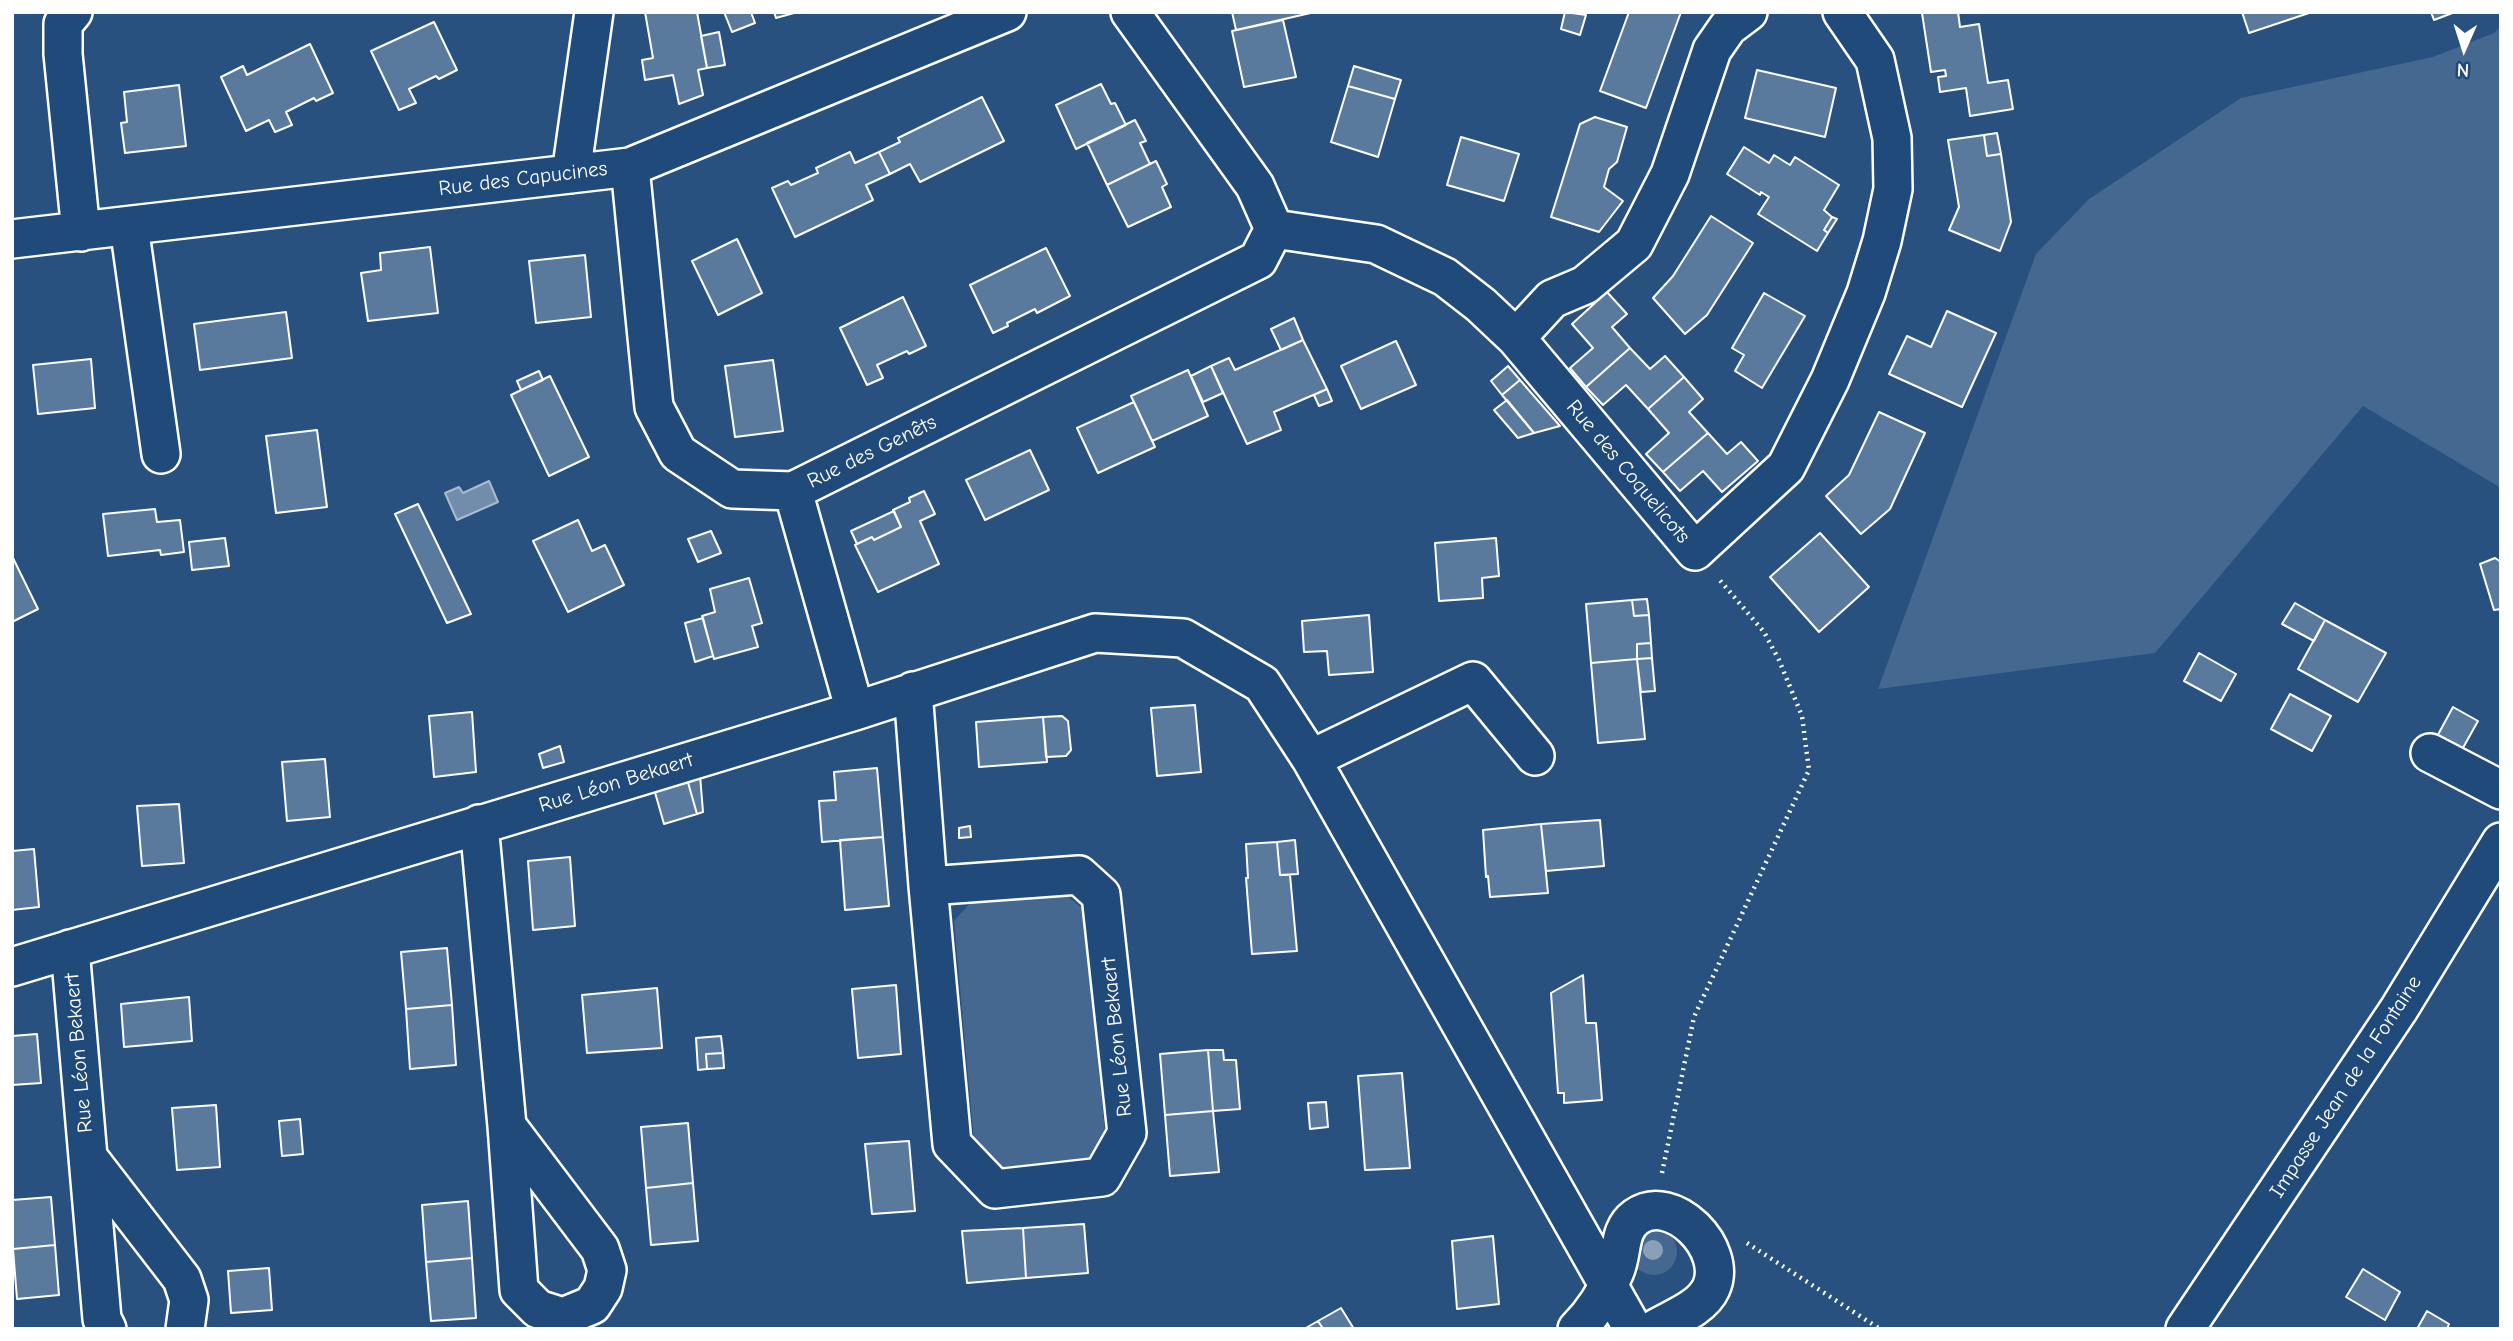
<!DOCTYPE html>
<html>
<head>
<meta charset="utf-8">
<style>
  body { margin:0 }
  #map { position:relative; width:2513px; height:1341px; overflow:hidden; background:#28517f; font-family:"Comic Neue",sans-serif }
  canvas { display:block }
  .frame { position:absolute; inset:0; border:14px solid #fff; pointer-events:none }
  .north { position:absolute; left:2429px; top:14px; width:70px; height:70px; -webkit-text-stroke:5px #1f4a7a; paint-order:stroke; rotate:183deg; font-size:19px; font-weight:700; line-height:28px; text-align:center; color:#fff }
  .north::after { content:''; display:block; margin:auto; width:24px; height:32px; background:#fff; clip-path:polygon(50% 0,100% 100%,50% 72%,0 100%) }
</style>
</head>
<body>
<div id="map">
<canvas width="2513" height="1341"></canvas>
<div class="frame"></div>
<div class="north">N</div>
</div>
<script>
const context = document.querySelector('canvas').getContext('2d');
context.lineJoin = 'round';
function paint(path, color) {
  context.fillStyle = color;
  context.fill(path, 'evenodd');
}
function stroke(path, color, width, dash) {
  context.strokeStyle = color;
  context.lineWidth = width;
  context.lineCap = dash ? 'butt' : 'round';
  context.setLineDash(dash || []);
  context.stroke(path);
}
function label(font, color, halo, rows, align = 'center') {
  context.font = font + ' "Comic Neue",sans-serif';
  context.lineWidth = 5;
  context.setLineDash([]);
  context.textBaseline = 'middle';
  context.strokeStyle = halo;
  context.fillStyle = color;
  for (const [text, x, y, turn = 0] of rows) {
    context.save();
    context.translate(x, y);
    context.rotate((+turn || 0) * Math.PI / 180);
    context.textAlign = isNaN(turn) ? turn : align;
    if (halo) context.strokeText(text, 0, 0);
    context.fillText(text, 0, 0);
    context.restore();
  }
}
paint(new Path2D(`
  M2501,26V488L2363,406L2155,653L1878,689L2036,254L2089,199L2241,98L2433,57L2494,33Z
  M1067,896L1082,908L1106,1142L1091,1163L996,1171L975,1153L954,921L971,902Z
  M1631 1252a23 23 0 1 1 46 0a23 23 0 1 1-46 0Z`), '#446890');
const water = new Path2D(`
  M489,481L498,502L457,520L445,493L459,487L463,493Z`);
paint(water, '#718dab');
stroke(water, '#aabbcd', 2);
const building = new Path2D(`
  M645,12H697L707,68L698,70L703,95L679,104L673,75L645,80L642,60L653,58Z
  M724,12H751L755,23L732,32Z
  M774,12H794V13L776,18Z
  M1232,12H1315L1236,30Z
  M1565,12L1586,15L1580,35L1561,29Z
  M1629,12H1681L1646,108L1600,91Z
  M1958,12L1960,27L1979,24L1988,83L2008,80L2013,109L1970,116L1966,88L1940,92L1938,77L1946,76L1945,70L1931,72L1922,13Z
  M2242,12H2312L2249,33Z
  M2431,12H2455L2434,20Z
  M1283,20L1296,77L1244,87L1232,31Z
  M434,22L457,70L439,79L436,76L409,89L416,103L399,110L371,51Z
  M719,32L725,65L707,68L701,36Z
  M310,44L333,93L316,101L314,98L286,112L292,125L275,132L269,120L246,131L221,77L243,66L247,75Z
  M1354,66L1401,80L1395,99L1348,86Z
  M1757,70L1836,88L1825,137L1745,118Z
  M1101,84L1111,104L1115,103L1126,125L1076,149L1056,105Z
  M179,85L186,146L125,153L121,123L127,122L124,92Z
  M1348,86L1395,99L1378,157L1331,142Z
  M982,97L1004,141L920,182L910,164L890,174L879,152L900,142L898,138Z
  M1595,117L1627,127L1617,162L1609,169L1604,187L1623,201L1599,232L1551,217L1580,124Z
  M1135,120L1146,141L1140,143L1150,164L1107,185L1087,143Z
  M1997,133L2001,154L1987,156L1984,135Z
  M1984,135L1987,156L2001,154L2011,222L2000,251L1949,230L1959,207L1948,140Z
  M1461,137L1519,154L1504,201L1447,185Z
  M1744,147L1769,163L1774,155L1790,165L1795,157L1839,185L1824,210L1832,217L1824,230L1828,233L1817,251L1758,214L1769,197L1761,192L1760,195L1727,174Z
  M850,152L855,163L879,152L890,174L866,185L873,200L795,237L772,188L788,181L791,185L818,173L816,168Z
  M1156,161L1167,184L1162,187L1171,207L1128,227L1107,185Z
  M1711,216L1753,243L1707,315L1685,334L1653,298L1673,276Z
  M1832,217L1837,219L1828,233L1824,230Z
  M737,239L762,293L718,315L692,261Z
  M430,247L438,313L368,321L361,273L381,270L380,253Z
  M1046,248L1070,296L1037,313L1035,309L1007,323L1008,326L993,333L970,285Z
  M585,255L591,317L536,323L529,261Z
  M1607,292L1627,314L1612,327L1630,348L1586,387L1570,368L1593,348L1572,324Z
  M1764,293L1805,316L1762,388L1735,371L1744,355L1732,348Z
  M903,297L926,346L909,354L907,351L877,365L883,378L867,385L840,328Z
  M1947,311L1996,333L1962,407L1889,374L1907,336L1931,347Z
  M286,312L292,358L200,370L194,324Z
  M1294,318L1303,340L1281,350L1271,329Z
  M1303,340L1327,389L1274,412L1281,430L1247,444L1211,366L1229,358L1235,370Z
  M1396,341L1416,385L1361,409L1341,366Z
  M1630,348L1650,369L1665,356L1684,377L1648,409L1626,385L1603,405L1586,387Z
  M91,359L95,408L38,414L33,365Z
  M773,360L783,431L735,437L725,366Z
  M1211,366L1223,393L1203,402L1191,376Z
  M1508,366L1520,380L1502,395L1491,381Z
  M1188,370L1208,416L1152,441L1131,396Z
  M539,371L543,380L521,390L517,381Z
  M550,376L589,457L549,476L511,395Z
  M1684,377L1703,399L1689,412L1708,433L1663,472L1646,454L1669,433L1648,409Z
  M1520,380L1560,426L1534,433L1502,395Z
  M1327,389L1332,401L1319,406L1314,395Z
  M1507,400L1534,433L1518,438L1494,410Z
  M1134,402L1155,447L1098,473L1077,428Z
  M1879,412L1925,433L1890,509L1861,534L1826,496L1849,475Z
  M317,430L327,507L276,513L266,436Z
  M1708,433L1727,454L1741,442L1758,461L1722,492L1703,471L1680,491L1663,472Z
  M1030,450L1049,490L985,520L966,480Z
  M924,491L935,514L920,521L939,564L878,592L855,545L872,537L874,540L901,527L893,510L910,502L909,498Z
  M418,504L471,614L447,623L395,514Z
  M155,509L157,522L180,520L184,552L161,555L160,550L108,556L103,514Z
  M894,511L901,527L874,540L872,537L857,544L851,531Z
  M578,520L592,551L605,545L624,585L568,612L533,541Z
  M711,531L721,553L698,562L688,539Z
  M1820,533L1869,587L1819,632L1770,577Z
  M225,538L229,566L192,570L189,542Z
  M1496,538L1499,576L1482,578L1483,598L1439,601L1435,543Z
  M12,556L38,609L12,622Z
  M2495,558L2501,562V609L2494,610L2480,564Z
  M749,578L762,623L752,626L758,647L714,659L702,616L715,612L710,589Z
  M1647,599L1649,615L1634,616L1632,600Z
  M1632,600L1634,616L1649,615L1651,643L1637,644V659L1591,663L1586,604Z
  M2295,603L2325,620L2314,641L2282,624Z
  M1369,615L1373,672L1329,675L1327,651L1304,652L1302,621Z
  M703,618L713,656L695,662L685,623Z
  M2325,620L2386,653L2358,702L2298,669Z
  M1651,643L1652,658L1637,659V644Z
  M2199,653L2236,674L2221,701L2184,681Z
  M1652,658L1655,691L1641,692L1637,659Z
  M1637,659L1645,739L1598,743L1591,663Z
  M2290,694L2331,716L2312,751L2271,729Z
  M1195,705L1201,772L1157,776L1151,708Z
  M2453,707L2478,721L2459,755L2434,742Z
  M472,712L476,772L434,777L429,716Z
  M1062,716L1068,721L1071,750L1066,756L1046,757L1043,717Z
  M1043,717L1047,762L979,767L976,722Z
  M560,746L564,762L543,768L539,754Z
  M325,759L330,817L287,821L282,762Z
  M877,768L883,837L822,842L819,801L836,800L834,772Z
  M700,775L703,812L697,814L687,779Z
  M687,779L697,814L664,824L654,789Z
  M179,804L184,863L142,866L137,806Z
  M1600,820L1604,866L1546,871L1541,824Z
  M1541,824L1548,893L1490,897L1488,876L1486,877L1483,830Z
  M970,826L971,837L959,838V828Z
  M883,837L889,906L845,910L840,840Z
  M1295,840L1298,874L1280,875L1277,842Z
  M1277,842L1280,875H1290L1297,951L1252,954L1246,878H1248L1246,844Z
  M34,849L39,907L12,910V851Z
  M570,857L575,926L533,930L528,861Z
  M447,948L452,1005L406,1009L401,952Z
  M1583,975L1586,1023H1596L1602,1100L1564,1103V1093H1558L1551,993Z
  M896,985L901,1054L858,1058L852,989Z
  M657,988L662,1048L587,1053L582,995Z
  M189,997L192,1041L124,1047L121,1004Z
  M452,1005L456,1065L410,1069L406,1009Z
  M37,1034L41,1083L12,1085V1036Z
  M721,1036L723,1053L706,1054L707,1069L698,1070L696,1038Z
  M1208,1050L1213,1111L1165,1115L1160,1054Z
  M1208,1050H1223L1224,1060H1236L1240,1109L1213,1111Z
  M723,1053L724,1068L707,1069L706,1054Z
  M1402,1073L1410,1168L1365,1170L1358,1076Z
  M1326,1102L1328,1127L1310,1129L1308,1103Z
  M216,1105L220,1167L177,1170L172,1108Z
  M1213,1111L1219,1172L1170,1176L1165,1115Z
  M300,1119L303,1154L282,1156L279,1121Z
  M688,1123L693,1183L646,1188L641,1127Z
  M909,1141L915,1211L872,1214L865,1144Z
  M693,1183L698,1241L651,1245L646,1188Z
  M51,1197L55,1245L13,1249L12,1200Z
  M468,1201L472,1258L426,1262L422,1205Z
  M1084,1224L1088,1273L1026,1278L1023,1228Z
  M1023,1228L1026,1278L967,1283L962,1231Z
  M1493,1236L1499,1304L1457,1309L1452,1241Z
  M55,1245L59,1295L17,1299L13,1249Z
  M472,1258L476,1318L431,1321L426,1262Z
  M269,1268L272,1310L231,1313L228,1271Z
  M2363,1269L2400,1292L2385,1320L2346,1297Z
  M1341,1308L1354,1329H1319L1322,1327L1318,1321Z
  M2427,1311L2449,1324L2447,1329H2417Z
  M1318,1321L1322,1327L1319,1329H1304Z`);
paint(building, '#5a7a9d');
stroke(building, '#fff', 2);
const minor = new Path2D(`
  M73,12L63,24V54L81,232
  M630,167L654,407L678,453L732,489L793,491L1258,260L1274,229L1255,186L1130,12
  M571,174L594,12
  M129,226L161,454
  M1274,229L1376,244L1445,277L1481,305L1516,338L1695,551L1786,467L1830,380L1866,293L1882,241L1893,189L1892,138L1875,60L1842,12
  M12,239L630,167L1007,12
  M1516,338L1552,299L1585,285L1634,244L1670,174L1712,50L1728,27L1748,12
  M793,491L855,711
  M913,691L928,886L952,1144L995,1189L1102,1177L1127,1133L1101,895L1079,875L928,886
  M2430,753L2501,790
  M1311,759L1473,681L1535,756
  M479,824L507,1126L519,1290L538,1309L563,1317L592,1305L603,1288L607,1270L600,1249L507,1126
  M70,949L102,1319L107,1329
  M12,967L855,711L1095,633L1183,638L1262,684L1311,759L1633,1329
  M88,1157L182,1279L189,1300L185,1329
  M1577,1329C1594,1312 1606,1293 1615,1271C1623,1253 1618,1230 1636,1217C1672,1191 1729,1249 1711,1288C1702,1308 1674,1318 1655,1329
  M2185,1329L2399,1009L2501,842`);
stroke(minor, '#fff', 42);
stroke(new Path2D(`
  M1662,1173L1694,1017L1809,770L1802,716L1779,660L1764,632L1718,578
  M1747,1243L1880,1329`), '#fff', 4.5, [2, 5]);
stroke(minor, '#1f4a7a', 37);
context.fillStyle = '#8aa0b9';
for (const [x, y] of [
  [1653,1250]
]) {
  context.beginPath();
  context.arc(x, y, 10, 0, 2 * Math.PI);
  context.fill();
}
label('21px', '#fff', '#1f4a7a', [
  ["Rue des Capucines",523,179,-7],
  ["Rue des Genêts",872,452,-26],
  ["Rue des Coquelicots",1628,472,50],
  ["Rue Léon Bekaert",616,783,-17],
  ["Rue Léon Bekaert",1117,1037,-96],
  ["Rue Léon Bekaert",79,1053,-95],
  ["Impasse Jean de la Fontaine",2346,1087,-57]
]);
</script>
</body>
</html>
